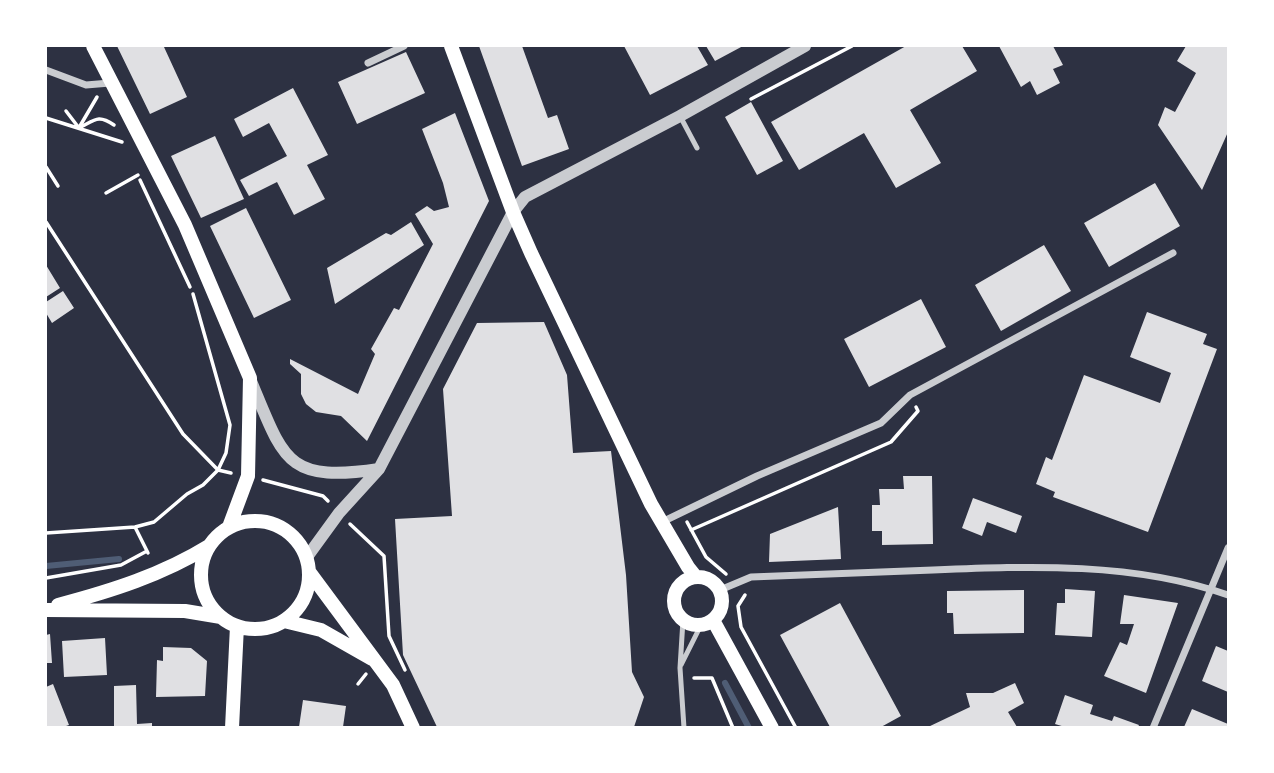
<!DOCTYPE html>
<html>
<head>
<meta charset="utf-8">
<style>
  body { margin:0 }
  #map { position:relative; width:1274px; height:773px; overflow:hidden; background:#2d3142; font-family:"Fira Sans",sans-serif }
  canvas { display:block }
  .frame { position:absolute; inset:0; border:47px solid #fff; pointer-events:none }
</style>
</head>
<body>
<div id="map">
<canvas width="1274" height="773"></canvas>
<div class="frame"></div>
</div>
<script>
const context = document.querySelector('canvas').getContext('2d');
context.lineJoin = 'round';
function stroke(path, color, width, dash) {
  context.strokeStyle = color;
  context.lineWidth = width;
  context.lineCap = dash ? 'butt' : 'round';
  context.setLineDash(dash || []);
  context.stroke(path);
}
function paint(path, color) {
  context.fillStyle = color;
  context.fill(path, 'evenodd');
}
stroke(new Path2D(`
  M46,566L119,559
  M725,683L749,728`), '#4f5d75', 6);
paint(new Path2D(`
  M117,46H169L164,47L187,97L150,114Z
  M479,46H522L548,118L557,115L569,149L522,166Z
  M624,46H697L708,65L650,95Z
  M706,46H743L715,61Z
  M906,46H962L977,71L910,110L941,163L896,188L864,133L799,170L771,122Z
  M999,46H1053L1063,65L1053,69L1060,83L1037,95L1030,81L1021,87Z
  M1186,46H1228V132L1202,190L1158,125L1165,107L1175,112L1196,73L1177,61Z
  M406,52L425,93L357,124L338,82Z
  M293,88L328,155L307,165L325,199L294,215L277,182L249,196L240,180L287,156L269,123L243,137L234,119Z
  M751,102L783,161L757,175L725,117Z
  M455,113L489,201L367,441L341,416L316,412L306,404L301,394V374L290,364V359L358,394L375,354L371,349L394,308L399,310L433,244L415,214L427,206L434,211L449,207L443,183L422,129Z
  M215,136L244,199L201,218L171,156Z
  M1155,183L1180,226L1109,267L1084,223Z
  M246,208L291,300L254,318L210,226Z
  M411,222L424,245L335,304L327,268L386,233L391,235Z
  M1044,245L1071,291L1001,331L975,285Z
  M46,265L60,288L46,297Z
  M63,291L74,308L52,323L46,313V302Z
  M921,299L946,347L869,387L844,339Z
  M1147,312L1207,334L1203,344L1217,349L1148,532L1053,497L1055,492L1036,484L1046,457L1052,460L1084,375L1160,403L1171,373L1130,357Z
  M544,322L567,375L573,453L611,451L626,575L632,672L644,697L634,727H437L403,655L395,519L452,516L443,389L477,323Z
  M903,476H932L933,544L882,545V531H872V505H880L879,489H904Z
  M973,498L1022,516L1016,533L987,522L982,536L962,528Z
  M838,507L841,559L769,562L770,534Z
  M1065,589L1095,591L1092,637L1055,635L1057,603H1065Z
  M1024,590V633L954,634L953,613H947V591Z
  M1124,595L1178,603L1146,693L1104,676L1120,642L1127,645L1134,624H1120Z
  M840,603L901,716L881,727H830L780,635Z
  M50,634L52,663H46V635Z
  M105,638L107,675L64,677L62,641Z
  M1216,646L1228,651V692L1202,681Z
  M163,647L191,648L207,661L205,696L156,697L157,660L163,661Z
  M1015,683L1024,703L1008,712L1017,727H928L970,707L966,693H993Z
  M53,684L69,725L63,727H46V687Z
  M136,685L137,724L152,723V727H114V686Z
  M1065,695L1093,705L1090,714L1112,721L1114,716L1139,725L1138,727H1065L1055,724Z
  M303,700L346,706L343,727H299Z
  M1192,709L1228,724V727H1184Z`), '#e0e0e3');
stroke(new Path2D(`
  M751,99L852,46
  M66,111L79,128C95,120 98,114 114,125
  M46,118L122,142
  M80,126L97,97
  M46,167L58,186
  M140,180L190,287
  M106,193L138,175
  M46,222L183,434L218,470L231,473
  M263,480L323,496L328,501
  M687,522L706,557L726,574
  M350,524L384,556L389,636L405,670
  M135,527L148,553
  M691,530L891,442L918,411L916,407
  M46,533L135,527L154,522L187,494L203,485L218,470L226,453L230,425L193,294
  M46,578L121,565L147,551
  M745,595L738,606L741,627L796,728
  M694,678H712L733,728
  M358,684L366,674`), '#fff', 3.5);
stroke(new Path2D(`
  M680,116L697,148
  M683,620L680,668L684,728
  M681,665L701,625`), '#caccd0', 5);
stroke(new Path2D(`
  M368,63L404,46
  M46,70L86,85L110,83
  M662,522L757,476L881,423L910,395L1173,253
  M720,590L751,577C812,575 872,572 933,570C1031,566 1134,562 1228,595
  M1153,728L1228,548`), '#caccd0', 7);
stroke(new Path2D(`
  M251,381C284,460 286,483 379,469
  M307,557L339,513L379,469L513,212L525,197L680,116L805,46`), '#caccd0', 12);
stroke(new Path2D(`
  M93,46L185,225L250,378L248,476L229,527
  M451,46L513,212L531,253L651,504L688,567L696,577
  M201 575a54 54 0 1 1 108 0a54 54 0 1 1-108 0Z
  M310,573L393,685L413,728
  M674 601a24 24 0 1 1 48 0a24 24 0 1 1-48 0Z
  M58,605C111,591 162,575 209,546
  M46,610L185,611L221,617
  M713,620L772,728
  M284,621L321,630L372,659
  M232,728L237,626`), '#fff', 14);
</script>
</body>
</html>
